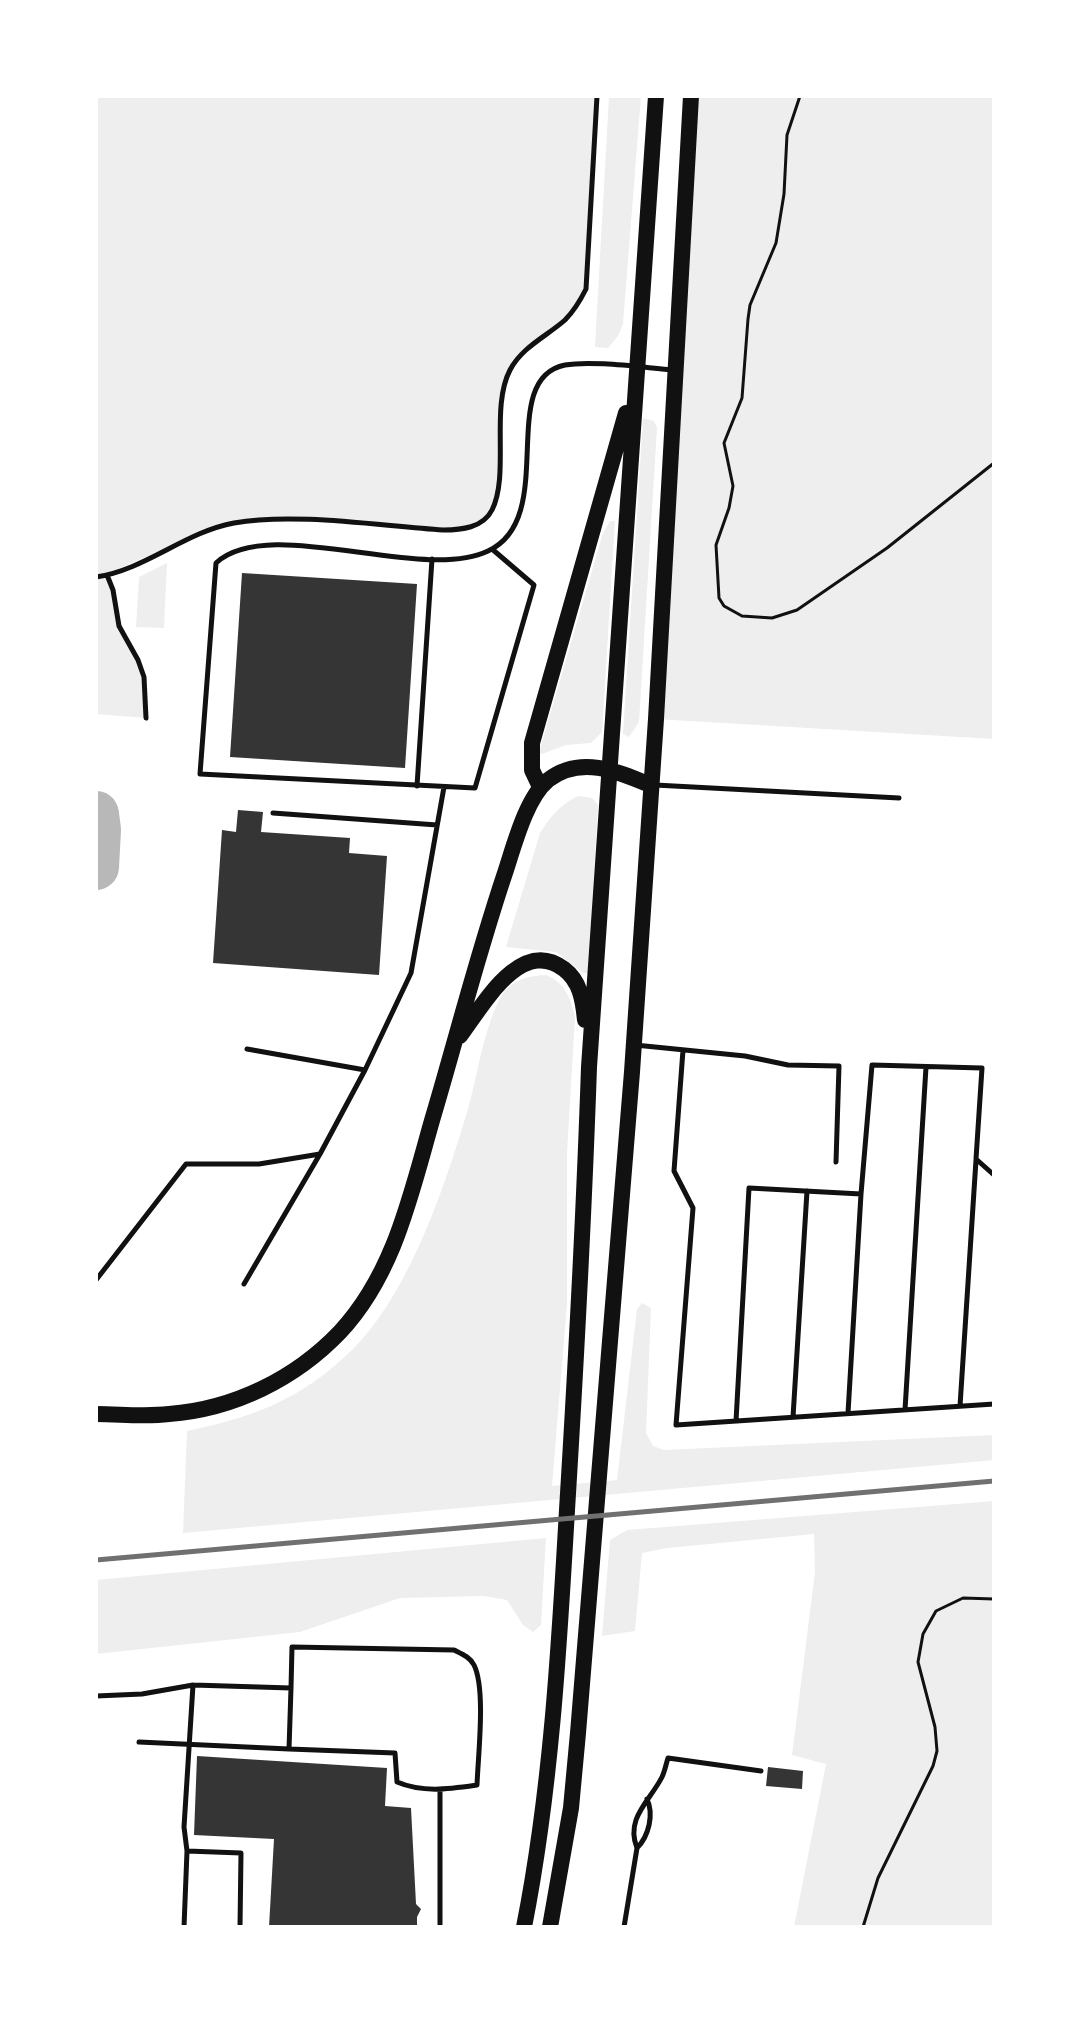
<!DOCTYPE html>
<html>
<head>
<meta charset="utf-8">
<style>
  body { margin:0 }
  #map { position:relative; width:1090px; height:2023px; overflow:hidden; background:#fff; font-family:"PT Serif",serif }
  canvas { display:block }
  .frame { position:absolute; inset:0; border:98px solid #fff; pointer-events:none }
</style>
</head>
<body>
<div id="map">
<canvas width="1090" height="2023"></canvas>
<div class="frame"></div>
</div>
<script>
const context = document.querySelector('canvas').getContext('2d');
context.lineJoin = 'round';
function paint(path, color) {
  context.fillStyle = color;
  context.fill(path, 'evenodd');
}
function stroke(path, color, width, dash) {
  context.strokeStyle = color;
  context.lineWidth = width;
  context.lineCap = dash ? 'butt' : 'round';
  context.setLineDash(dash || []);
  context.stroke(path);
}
paint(new Path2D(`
  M96,96H597L586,289L565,319L540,338L510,370L502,394L497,486L492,511L481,522L465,530L293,520L234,523L201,532L107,574L119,626L144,677L146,718L96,714Z
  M609,96H641L623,324L618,336L608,348L595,347Z
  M691,96H994V739L656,719Z
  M643,418L654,421L657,428L639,722L629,737L623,734Z
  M610,521H615L602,732L591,743L566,745L542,754L539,752L603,533Z
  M167,563L164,628L136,627L139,577Z
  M578,796L592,798L598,805L588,973H583L556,952L506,947L540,833C550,817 561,804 578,796Z
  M546,975C565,982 571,999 575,1017L567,1153V1304L552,1486L617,1480L637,1309L642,1303L651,1308L646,1433L653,1446L664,1450L994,1435V1460L183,1533L187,1431C255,1417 302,1399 353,1349C410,1292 445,1186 468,1109C478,1073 483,1032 500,998C510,980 527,976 546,975Z
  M994,1501V1927H794L826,1764L792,1755L815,1572L814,1534L667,1548L642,1553L635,1631L602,1636L610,1540L627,1530Z
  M546,1538L541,1625L533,1632L523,1625L507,1600L484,1596L400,1598L300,1632L96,1654V1580Z`), '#eee');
stroke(new Path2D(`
  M96,814L98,830L96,867`), '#b8b8b8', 46);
paint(new Path2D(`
  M242,573L417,584L405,768L230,757Z
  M238,810L263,812L261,832L350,838L349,853L387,856L379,975L213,963L222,830L236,832Z
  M197,1756L387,1768L385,1806L411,1808L416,1904L421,1909L417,1917V1927H269L274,1839L194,1835Z
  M768,1767L803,1771L802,1789L766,1786Z`), '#353535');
stroke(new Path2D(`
  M800,96L787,135L784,194L776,243L750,305L748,319L742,398L724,443L733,486L729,508L716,545L719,598L724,606L742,616L772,618L797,610L887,548L994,463
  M863,1927L878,1878L933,1766L937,1751L935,1727L918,1662L923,1634L936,1611L963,1598L994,1599`), '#111', 3);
stroke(new Path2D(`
  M492,549L534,585L475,788L200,774L216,563C269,514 421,583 488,551C560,518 495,379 565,365C592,360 646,368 674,370
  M107,575L113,590L119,626L138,660L144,677L146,718
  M96,577C145,570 185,532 234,523C295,512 380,526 443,530C461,530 483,528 492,510C510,474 490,408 510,370C522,347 547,336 565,320C574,311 580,301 586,289L597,96
  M655,785L899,798
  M417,786L432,559
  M273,813L437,825
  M635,1045L745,1056L788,1065L839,1066L836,1162
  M247,1049L365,1070L411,973L444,787
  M683,1050L674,1171L693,1208L676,1425L994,1404
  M96,1280L186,1164H259L320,1154
  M244,1284L320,1154L365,1070
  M960,1406L976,1160
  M905,1410L926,1067
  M848,1413L861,1194
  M793,1417L807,1191
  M736,1421L749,1188L861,1194L872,1065L982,1068L976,1159L994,1175
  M96,1696L142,1694L193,1685L291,1688L292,1647L454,1650C462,1654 470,1657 474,1665C486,1689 478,1756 477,1785C449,1789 423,1793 397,1782L395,1753L289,1749L291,1688
  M139,1742L289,1749
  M637,1848C649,1836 654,1814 647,1799
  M187,1851L184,1827L193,1685
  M184,1927L187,1851L241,1853L240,1927
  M440,1927V1790
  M624,1927L637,1848C625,1818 650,1801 662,1777C665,1771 666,1764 668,1758L761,1771`), '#111', 5);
stroke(new Path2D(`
  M540,787L532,770V743L626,413
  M460,1036C482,1007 520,936 564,969C580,981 583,1000 585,1020
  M96,1414C120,1414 145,1417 169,1414C234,1409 295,1379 340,1332C395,1273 411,1193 433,1117C457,1036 478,953 505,873C514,846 526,798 548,780C580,755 617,771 650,785
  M524,1927C551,1790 559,1650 567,1510C576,1363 584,1215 589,1067L656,96
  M550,1927L571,1808L578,1733L632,1072L656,719L691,96`), '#111', 16);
stroke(new Path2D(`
  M96,1560L994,1481`), '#707070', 5);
</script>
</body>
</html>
